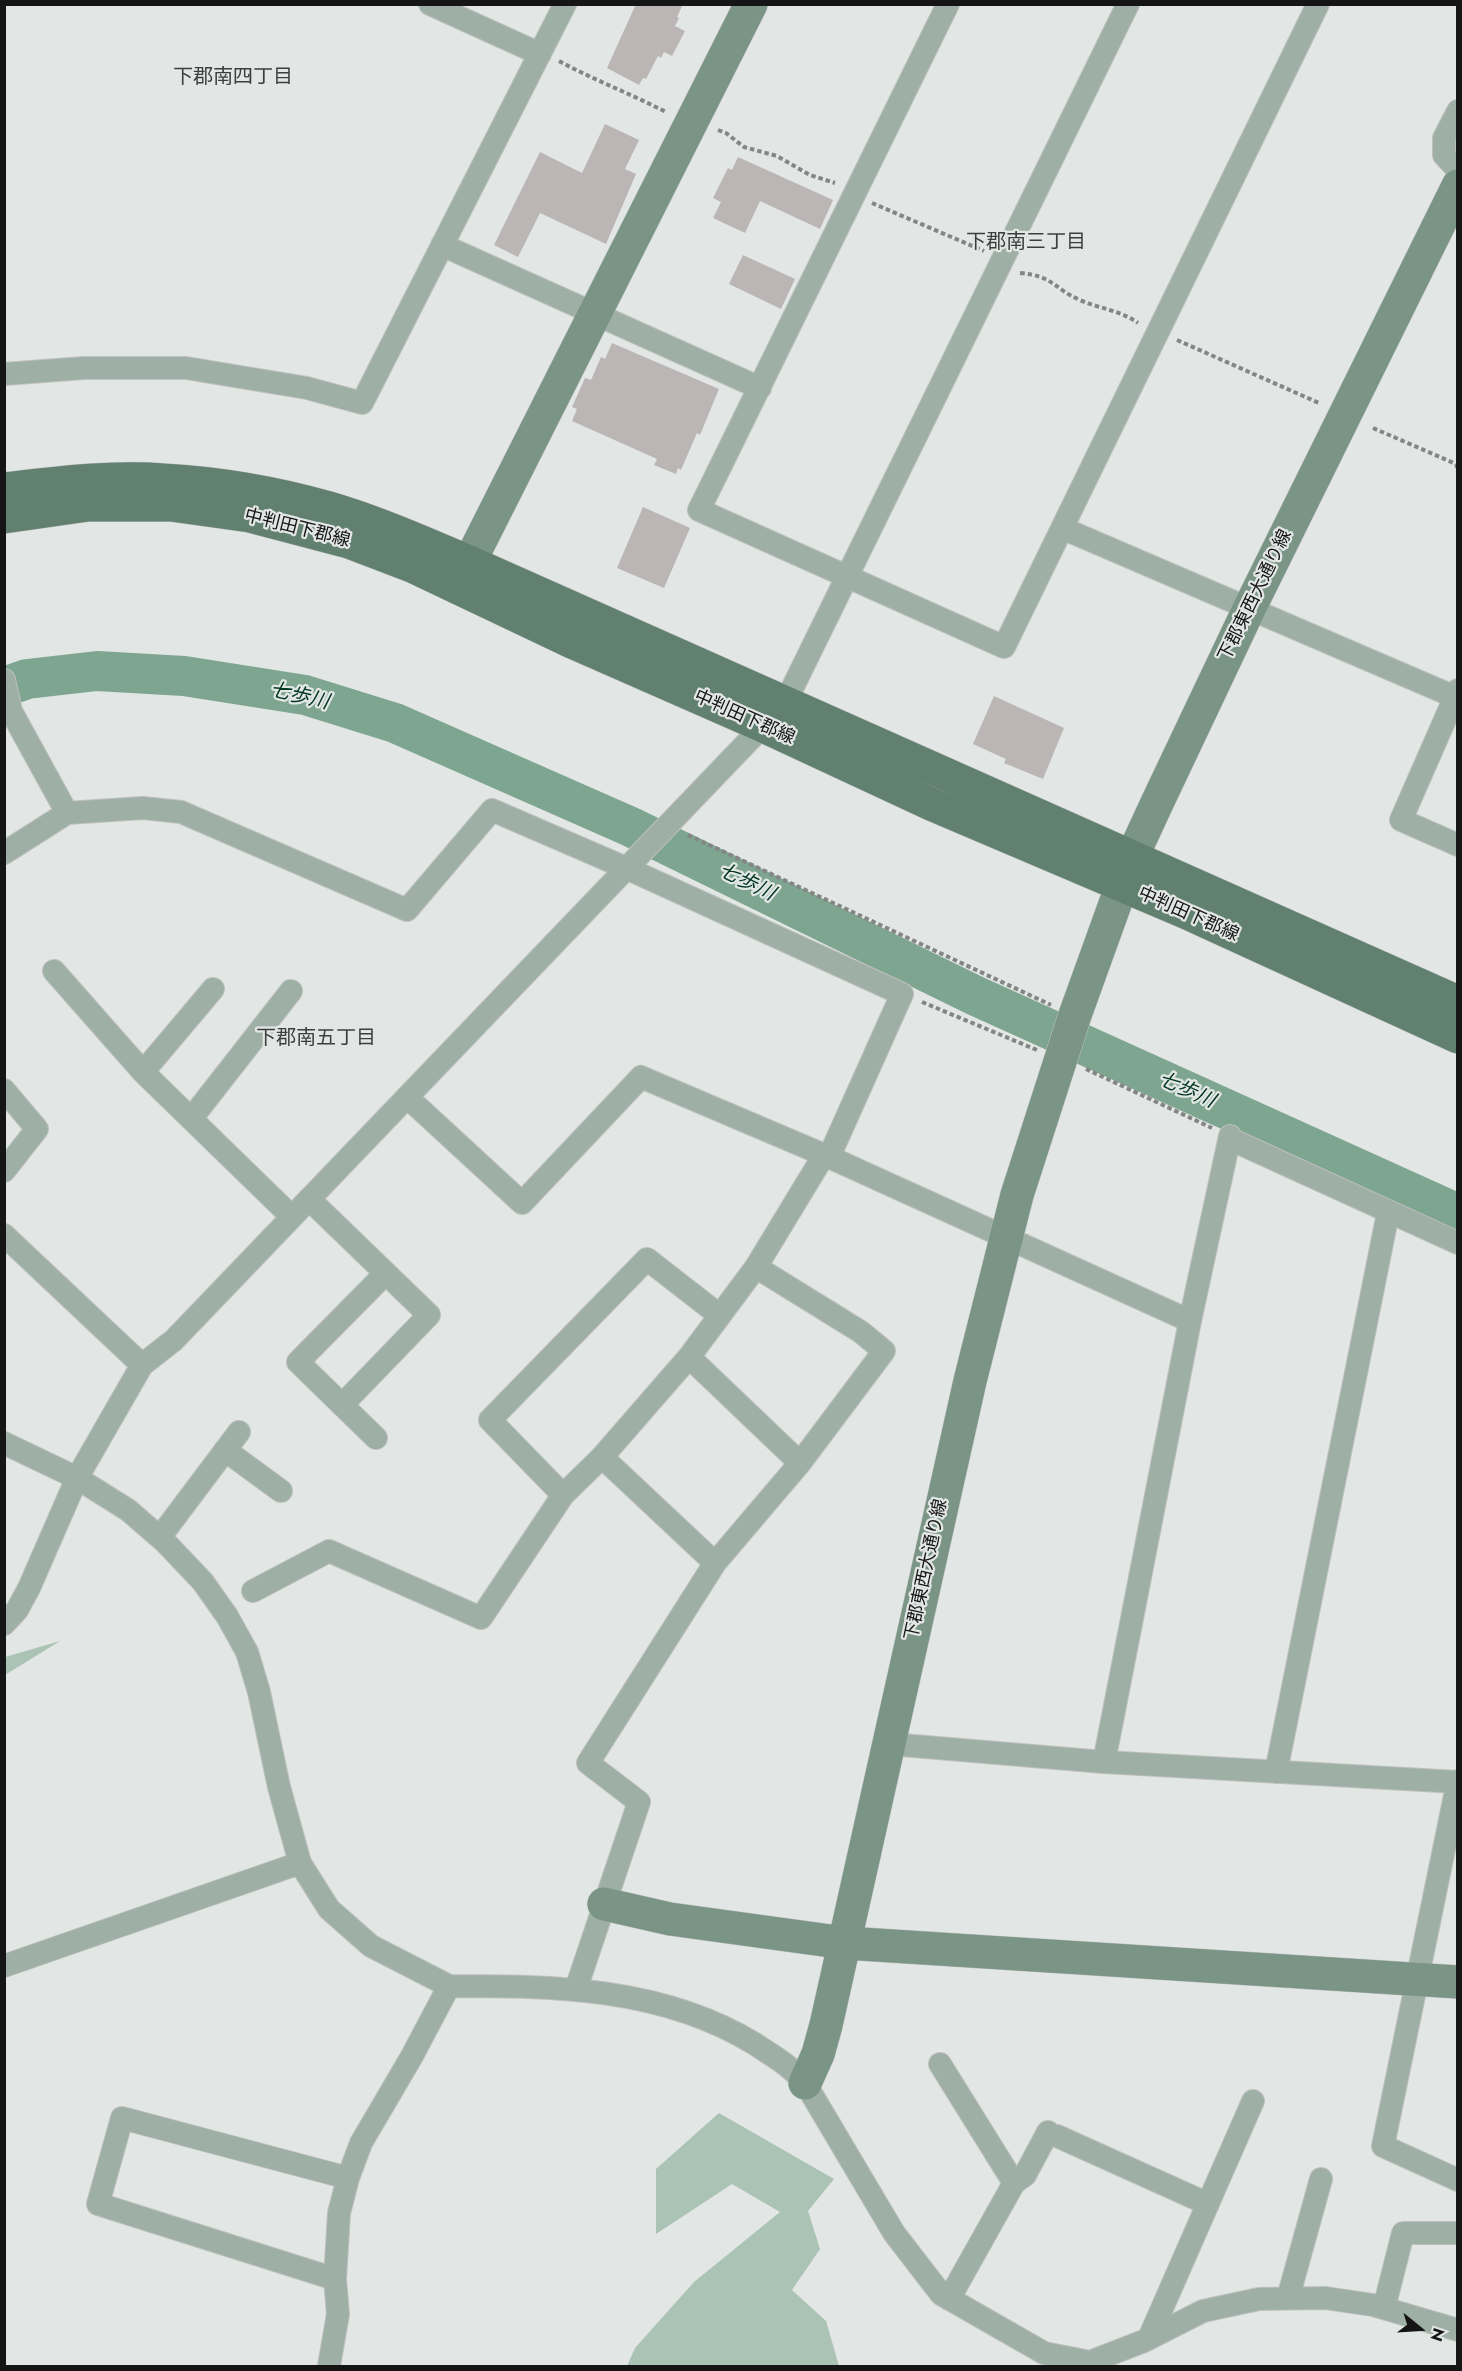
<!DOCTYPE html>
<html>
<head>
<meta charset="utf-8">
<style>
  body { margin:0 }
  #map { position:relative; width:1462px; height:2371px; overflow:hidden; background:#e2e6e4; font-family:Jost,sans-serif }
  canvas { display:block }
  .frame { position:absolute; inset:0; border:6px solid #141514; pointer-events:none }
  .north { position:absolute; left:1390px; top:2299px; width:60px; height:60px; -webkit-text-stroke:4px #e2e6e4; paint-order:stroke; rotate:108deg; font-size:16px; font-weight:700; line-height:24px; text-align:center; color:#141514 }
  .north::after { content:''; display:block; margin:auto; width:21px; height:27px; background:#141514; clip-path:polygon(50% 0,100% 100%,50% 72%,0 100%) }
</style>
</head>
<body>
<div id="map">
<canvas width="1462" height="2371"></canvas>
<div class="frame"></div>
<div class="north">N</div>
</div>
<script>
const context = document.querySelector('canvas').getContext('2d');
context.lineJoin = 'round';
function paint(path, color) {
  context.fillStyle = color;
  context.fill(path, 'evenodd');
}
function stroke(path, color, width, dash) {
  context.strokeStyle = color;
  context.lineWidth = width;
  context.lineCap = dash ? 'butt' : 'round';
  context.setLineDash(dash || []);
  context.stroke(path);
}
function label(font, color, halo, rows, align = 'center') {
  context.font = font + ' Jost,"Noto Sans JP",sans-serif';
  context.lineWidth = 4.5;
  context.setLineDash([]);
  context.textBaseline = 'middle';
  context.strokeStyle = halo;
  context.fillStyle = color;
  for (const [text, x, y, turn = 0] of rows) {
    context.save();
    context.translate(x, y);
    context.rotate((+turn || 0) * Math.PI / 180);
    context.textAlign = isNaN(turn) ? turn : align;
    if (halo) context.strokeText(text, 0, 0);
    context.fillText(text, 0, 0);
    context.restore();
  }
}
paint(new Path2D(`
  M60,1641L5,1675V1657Z
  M719,2113L834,2179L808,2211L820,2249L792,2290L826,2321L839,2366H627L635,2348L694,2282L780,2212L732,2184L656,2234V2169Z`), '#aac3b5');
stroke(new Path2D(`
  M4,687L27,679L97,671L184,676L305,695L395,723L631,827L976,996L1458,1214`), '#7ea590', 40);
paint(new Path2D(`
  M636,4H683L677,17L679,18L675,26L685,31L672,56L664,52L661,58L658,56L646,79L643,78L639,85L607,68Z
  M605,124L639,140L625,169L636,174L606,244L540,213L518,257L494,245L540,152L582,173Z
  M738,157L833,200L820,229L760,201L745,233L713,218L721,202L713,198L728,168L732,170Z
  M743,255L795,279L781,309L729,284Z
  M612,343L719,389L700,435L697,433L681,470L678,468L676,474L654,465L657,459L572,421L577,409L572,407L585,378L591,380L601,357L605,359Z
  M643,507L690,528L664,588L617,568Z
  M994,696L1064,728L1043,779L1004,763L1006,759L973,744Z`), '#bbb6b5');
const street = new Path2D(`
  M430,4L540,54
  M948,4L699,510L1004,647L1318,4
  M1458,111L1444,138V155L1458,170
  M442,245L760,388
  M4,374L84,368H186L307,388L362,403L565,4
  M1062,528L1455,697
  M4,680L11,711L67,813
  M1458,690L1401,820L1458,845
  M4,853L67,813L143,808L181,812L407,910L492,810L626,868L902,994L829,1157
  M54,971L143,1072L292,1217
  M143,1072L213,989
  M4,1090L37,1129L4,1171
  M407,1097L522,1203L641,1077L829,1157L1190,1321
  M191,1119L291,991
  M1230,1139L1458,1243
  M309,1199L429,1315L342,1405
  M4,1235L142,1365
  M689,1357L800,1463
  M376,1438L298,1362L386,1273
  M4,1443L77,1478L128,1510L165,1542L203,1582L227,1616L247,1652L259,1692L279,1787L300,1863L329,1909L371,1946L449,1986
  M225,1450L281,1491
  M602,1457L715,1563
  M563,1495L490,1420L647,1259L719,1315
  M160,1537L239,1432
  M253,1591L329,1551L481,1618L563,1495L602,1457L689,1357L756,1267L824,1155
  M4,1624L17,1610L29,1588L77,1478L142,1365L174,1340L785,703L1128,4
  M890,1744L1104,1762L1458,1782
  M1104,1762L1190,1321L1230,1136
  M1276,1772L1388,1213
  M1458,1781L1383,2146L1458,2180
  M4,1966L300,1863
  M576,1989L639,1802L588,1763L715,1563L800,1463L884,1351L861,1332L756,1267
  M940,2064L1014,2183L949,2299
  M1057,2136L1208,2204
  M1014,2183L1025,2175L1048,2132
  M335,2279L98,2204L122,2118L348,2178
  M1288,2298L1321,2179
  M1384,2308L1403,2233H1458
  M1149,2338L1253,2101
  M329,2366L338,2314L335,2279L339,2213L348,2178L361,2143L412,2056L449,1986C554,1986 662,1987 755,2044C773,2056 791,2066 805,2083L894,2233L941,2294L1044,2353L1090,2362L1144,2341L1203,2311L1259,2299L1325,2298L1373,2305L1458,2330`);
const secondary = new Path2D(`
  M457,587L751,4
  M604,1904L670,1919L845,1943L1458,1982
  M805,2083L818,2054L826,2025L970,1381L1017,1195L1075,1015L1132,857L1157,803L1249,609L1458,186`);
const primary = new Path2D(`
  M4,489C57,483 111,476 163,480C218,483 276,493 329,508C377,522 424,543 469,562L1458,1002
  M4,517L88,505H171L250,516L349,542L412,566L574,643L763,726L931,804L1185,912L1458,1037`);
stroke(street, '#bdc0bf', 24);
stroke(secondary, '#bdc0bf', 34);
stroke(primary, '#bdc0bf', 34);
stroke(new Path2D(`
  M559,61C594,80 631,94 666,112
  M718,130L726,133L744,147L777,156L810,175L835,183
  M872,203L984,251
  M1020,273C1054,276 1054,289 1080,300C1100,309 1120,310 1138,323
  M1177,340L1319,403
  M1373,428L1456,464L1458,470
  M688,835L1051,1005
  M922,1002L1037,1050
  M1086,1069L1212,1128`), '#838684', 4, [4.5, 3]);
stroke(street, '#9eafa5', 22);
stroke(secondary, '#7a9486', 33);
stroke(primary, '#618070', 33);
label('18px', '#141514', '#e2e6e4', [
  ["中判田下郡線",297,529,14],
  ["下郡東西大通り線",1256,596,-64],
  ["中判田下郡線",744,718,24],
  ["中判田下郡線",1188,915,24],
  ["下郡東西大通り線",927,1570,-78]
]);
label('20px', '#3b3f3d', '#e2e6e4', [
  ["下郡南四丁目",233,78],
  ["下郡南三丁目",1026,243],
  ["下郡南五丁目",316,1039]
]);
label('italic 20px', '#003722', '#e2e6e4', [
  ["七歩川",299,697,13],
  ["七歩川",746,883,26],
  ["七歩川",1186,1091,24]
]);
</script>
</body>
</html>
